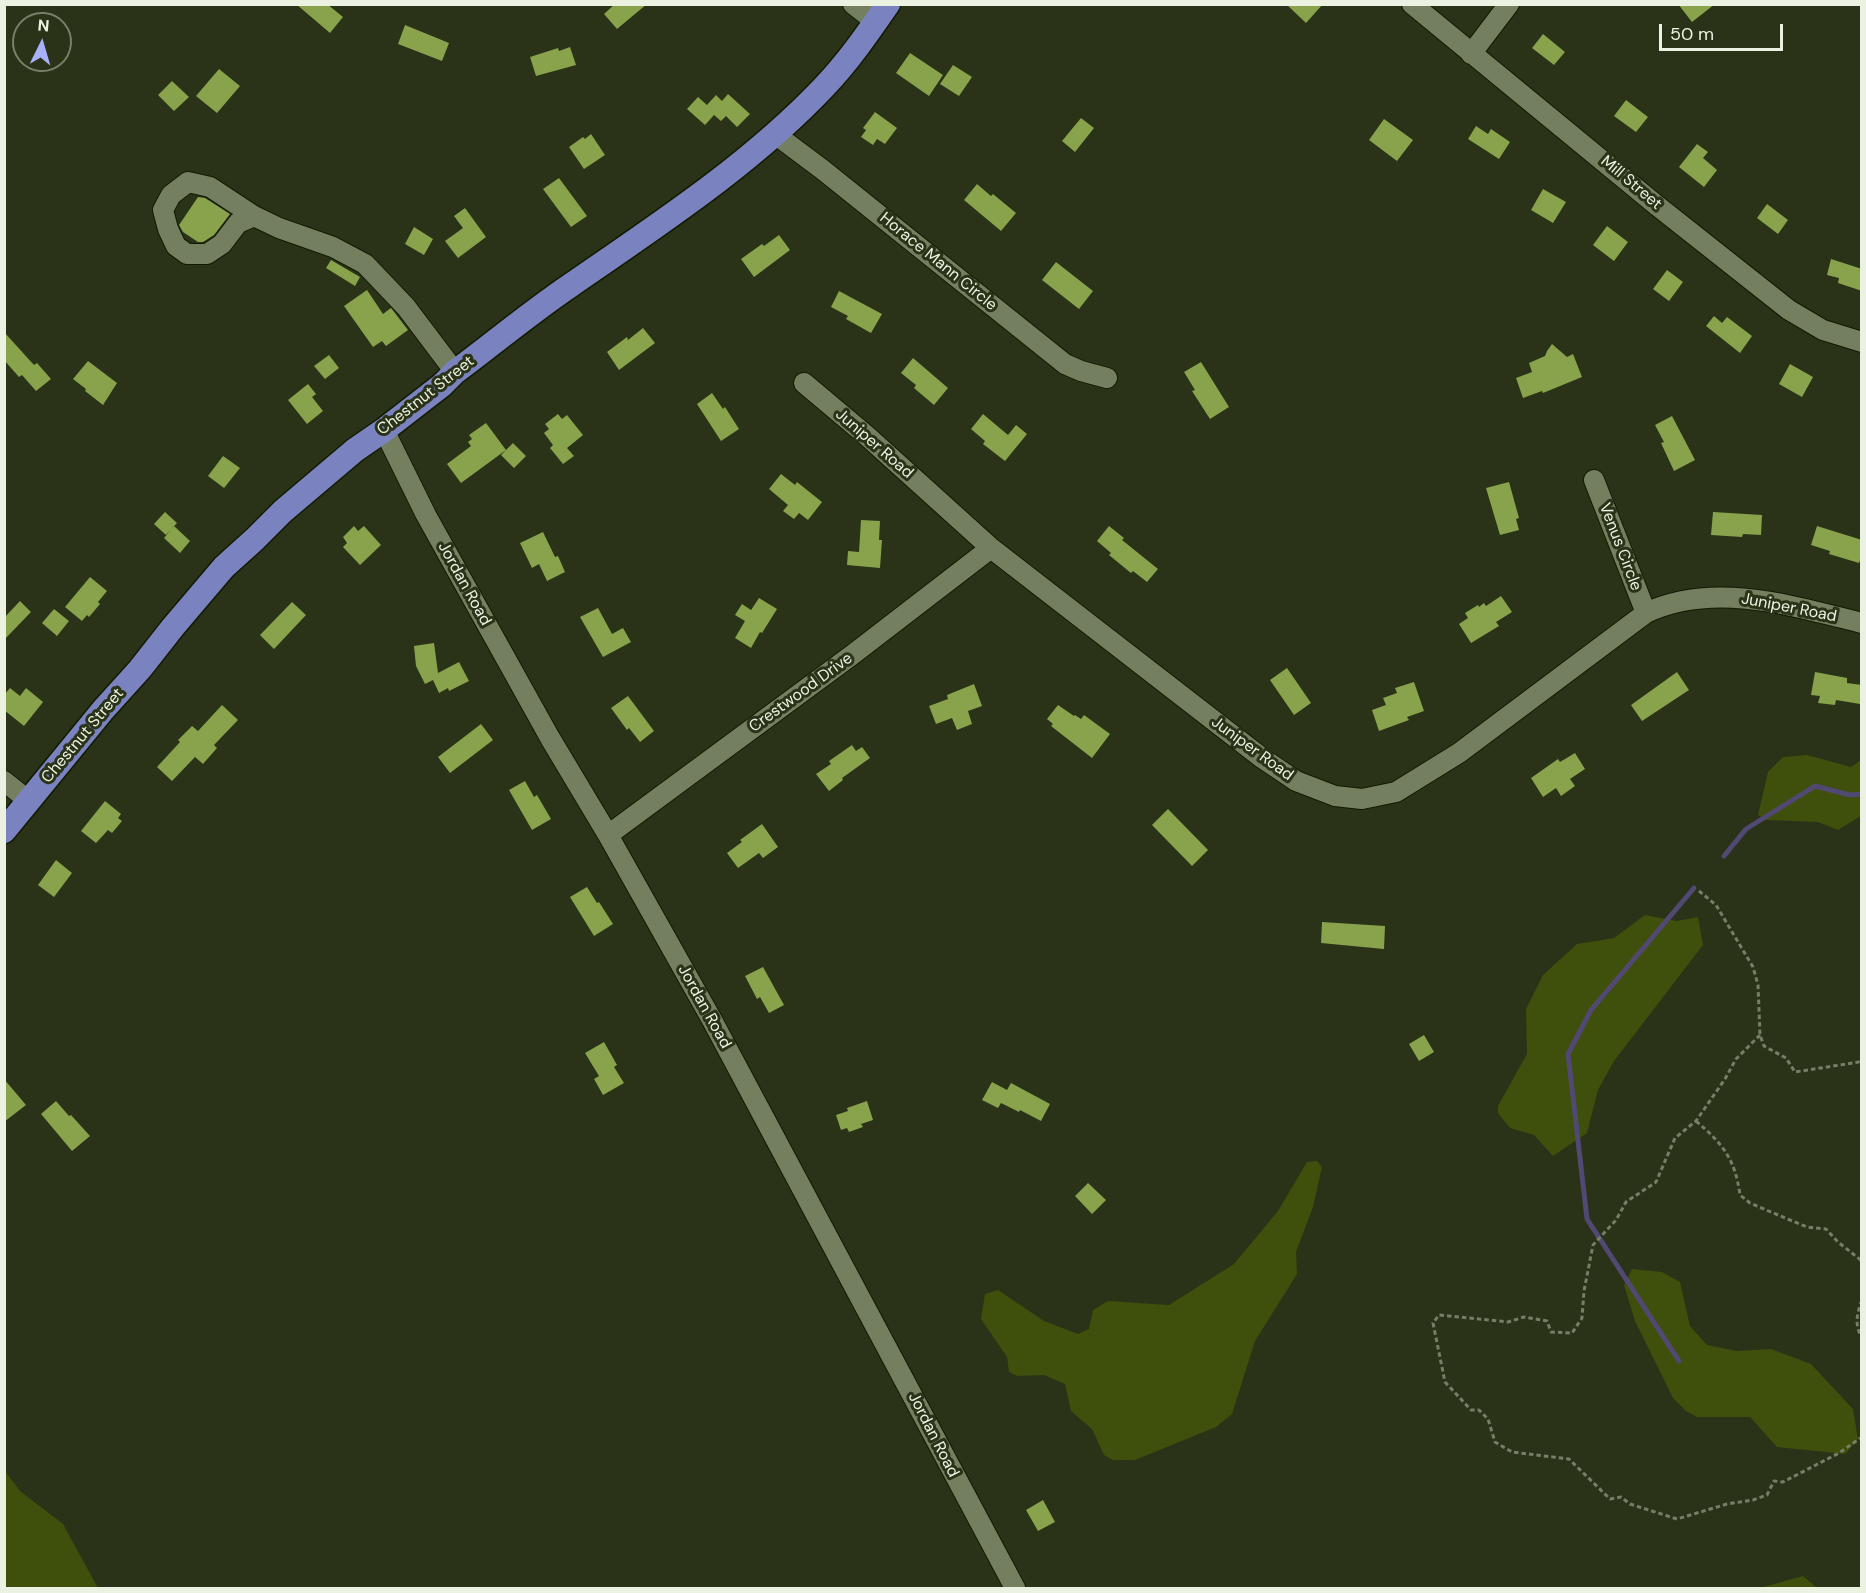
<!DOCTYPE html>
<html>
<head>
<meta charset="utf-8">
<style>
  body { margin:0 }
  #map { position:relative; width:1866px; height:1593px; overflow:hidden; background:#2a3217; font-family:"DM Sans",sans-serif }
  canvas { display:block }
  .frame { position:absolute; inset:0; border:6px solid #ecf2e1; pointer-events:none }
  .north { position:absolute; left:12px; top:12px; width:60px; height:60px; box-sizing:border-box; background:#2a3217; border:2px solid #787f68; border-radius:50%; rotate:5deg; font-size:16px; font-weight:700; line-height:24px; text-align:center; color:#ecf2e1 }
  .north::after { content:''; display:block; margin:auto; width:21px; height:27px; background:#a7b1fc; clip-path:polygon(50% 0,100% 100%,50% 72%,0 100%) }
  .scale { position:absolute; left:1659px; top:24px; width:124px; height:27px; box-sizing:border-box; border:3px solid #ecf2e1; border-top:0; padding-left:8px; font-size:18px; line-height:21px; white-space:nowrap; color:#ecf2e1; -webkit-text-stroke:4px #2a3217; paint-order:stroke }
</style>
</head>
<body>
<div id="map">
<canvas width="1866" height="1593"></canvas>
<div class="frame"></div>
<div class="north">N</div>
<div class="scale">50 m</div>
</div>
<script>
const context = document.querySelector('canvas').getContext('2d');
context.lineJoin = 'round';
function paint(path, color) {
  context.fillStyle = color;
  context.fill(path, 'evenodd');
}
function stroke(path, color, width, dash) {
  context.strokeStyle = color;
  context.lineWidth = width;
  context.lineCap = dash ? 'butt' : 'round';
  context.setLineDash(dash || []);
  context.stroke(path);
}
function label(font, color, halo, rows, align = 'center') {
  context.font = font + ' "DM Sans",sans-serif';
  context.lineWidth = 6;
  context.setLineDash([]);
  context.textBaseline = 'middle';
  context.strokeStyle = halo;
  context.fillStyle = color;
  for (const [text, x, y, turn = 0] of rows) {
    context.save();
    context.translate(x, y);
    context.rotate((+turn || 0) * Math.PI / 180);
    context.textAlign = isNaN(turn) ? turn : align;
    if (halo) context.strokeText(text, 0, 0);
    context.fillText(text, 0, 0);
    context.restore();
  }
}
paint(new Path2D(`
  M1807,755L1851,767L1861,760V816L1838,830L1818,822L1767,820L1758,815L1768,772L1783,757Z
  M1645,915L1677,921L1698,917L1703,945L1614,1061L1598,1090L1587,1133L1553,1156L1534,1135L1510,1128L1498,1113V1106L1527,1054L1526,1009L1543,975L1577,944L1614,938Z
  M1317,1161L1322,1167L1313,1207L1296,1252L1297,1274L1255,1341L1232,1414L1216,1427L1135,1460H1113L1104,1455L1092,1429L1071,1411L1065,1384L1044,1375L1017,1376L1009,1372L1007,1357L981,1319L985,1294L998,1290L1044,1321L1078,1334L1089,1329L1093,1310L1108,1301L1169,1305L1234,1264L1278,1211L1307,1162Z
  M1632,1269L1662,1272L1680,1282L1690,1326L1707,1345L1737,1351L1771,1349L1811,1364L1853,1409L1858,1439L1845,1454L1777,1447L1750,1417H1697L1686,1411L1673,1398L1635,1321L1624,1285Z
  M5,1471L20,1491L63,1524L98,1588H5Z
  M1803,1576L1817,1588H1760Z`), '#3e500b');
stroke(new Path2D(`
  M1724,856L1746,829L1815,786L1850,795L1862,794
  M1679,1361L1587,1219L1568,1054L1591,1010L1694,888`), '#514973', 5);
paint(new Path2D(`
  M296,4H327L343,17L330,33Z
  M615,4H647L617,29L604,14Z
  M1286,4H1323L1306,23Z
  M1678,4H1715L1692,22Z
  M405,25L449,43L442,61L398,44Z
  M1543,34L1565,52L1554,65L1532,48Z
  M570,47L576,65L536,76L530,57L558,48L559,51Z
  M910,53L943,75L929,96L896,73Z
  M953,65L972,77L959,96L940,84Z
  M219,69L240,86L217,113L196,96Z
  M172,81L189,97L174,111L158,95Z
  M728,94L750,114L737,127L726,116L721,121L714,115L705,125L687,109L698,97L707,105L716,95L722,101Z
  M1626,100L1648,117L1636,132L1614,116Z
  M875,112L897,128L885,144L877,139L873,145L861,137L866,130L863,128Z
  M1081,118L1094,128L1075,152L1062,141Z
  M1384,119L1413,140L1397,161L1369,140Z
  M1476,126L1488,134L1491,129L1510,142L1499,159L1468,139Z
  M591,134L605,155L584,169L569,147L583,137L585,139Z
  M1697,144L1708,152L1703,158L1717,170L1704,187L1679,167Z
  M559,178L587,216L571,227L543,189Z
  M977,184L991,196L993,194L1016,213L1001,231L964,200Z
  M1543,189L1566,202L1553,223L1531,210Z
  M198,197L205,198L230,214L214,235L203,242H198L183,232L179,225Z
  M1767,204L1788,220L1778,234L1757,218Z
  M465,208L486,237L458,258L445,241L463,228L454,216Z
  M1607,226L1628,242L1614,261L1593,245Z
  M414,227L433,239L424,255L405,244Z
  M779,235L790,250L754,277L741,259L762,244L764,246Z
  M1831,259L1862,269V291L1838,283L1839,278L1827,275Z
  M331,260L360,277L355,286L326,268Z
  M1056,262L1093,291L1079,309L1042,280Z
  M1667,270L1683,282L1669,301L1653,289Z
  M367,290L383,314L391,308L408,330L386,346L382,341L373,347L344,306Z
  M839,291L882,314L871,333L846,319L848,316L831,307Z
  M1714,316L1722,323L1727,317L1752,336L1740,353L1706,326Z
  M643,328L655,343L619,370L607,352L627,337L628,340Z
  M4,332L34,365L37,363L51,379L36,391L22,375L19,377L4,360Z
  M1552,344L1567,357L1573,354L1582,377L1543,393L1542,391L1523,398L1516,378L1532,372L1529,363L1545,356L1547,351Z
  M329,355L339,368L325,379L314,366Z
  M913,358L948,388L934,405L914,388L916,385L901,373Z
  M88,361L117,383L103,405L85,391L86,389L73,379Z
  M1201,362L1229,407L1210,419L1192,391L1195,390L1184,372Z
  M1790,364L1813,377L1802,397L1779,384Z
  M308,384L316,394L312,397L323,411L307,424L288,400Z
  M712,393L723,409L725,407L739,429L721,441L697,404Z
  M558,414L562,419L567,415L583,435L567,448L574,456L563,464L550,448L553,445L544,433L549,429L545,424Z
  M983,414L1008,435L1016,425L1027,434L1005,461L983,444L985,441L971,429Z
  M1672,416L1695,460L1674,471L1661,443L1664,442L1655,425Z
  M486,423L506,450L461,483L447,464L471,446L468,442L472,439L469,435Z
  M513,443L526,456L514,468L501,455Z
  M223,456L240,468L224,488L208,476Z
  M781,474L795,485L797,482L822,502L808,520L799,513L794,519L783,511L788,505L769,489Z
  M1509,482L1519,518L1516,519L1519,530L1500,535L1486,488Z
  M165,512L177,523L166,535L154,524Z
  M1713,512L1762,515L1761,535L1743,534L1742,537L1711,535Z
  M861,520L880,521L879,540H882L880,568L847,565L848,551L859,552Z
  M174,526L190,541L180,553L164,538Z
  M354,526L358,531L364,526L381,545L360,565L343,547L347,543L343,537Z
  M1109,526L1124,538L1122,540L1158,569L1147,582L1133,571L1131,573L1109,555L1111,553L1097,541Z
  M1817,526L1862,540V555L1859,563L1829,554L1830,551L1811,545Z
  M543,532L555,557L558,556L565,572L547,581L539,564L532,568L520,543Z
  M90,577L107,591L98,602L100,604L89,617L87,615L82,621L65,607Z
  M1501,596L1512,612L1496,622L1499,626L1471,643L1459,624L1468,618L1465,613L1478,605L1479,607L1484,603L1486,606Z
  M759,598L777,609L762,633L760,632L751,648L735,638L745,621L735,615L742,604L751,610Z
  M20,601L31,612L4,640V618Z
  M292,602L306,615L274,649L260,635Z
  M598,608L612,634L623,628L631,642L603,657L580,617Z
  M54,609L69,621L57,636L42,623Z
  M434,643L438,673L459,662L469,681L449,691L448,688L439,693L433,680L425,684L416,666L414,646Z
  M1287,668L1311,703L1294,715L1270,680Z
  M1677,672L1689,690L1642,721L1631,705Z
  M1815,672L1847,678V683L1862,685L1860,704L1836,700L1835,705L1818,703L1820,696L1811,695Z
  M1414,682L1424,711L1407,717L1409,720L1379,731L1372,710L1386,705L1383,698L1397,693L1395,688Z
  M974,684L982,706L968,711L972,724L957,730L952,718L936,724L929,706L948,699L947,695Z
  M10,688L20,696L26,688L43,702L24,726L4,710V695Z
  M628,696L654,731L640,742L629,728L627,730L611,708Z
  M222,705L238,720L214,745L217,748L203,764L195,757L172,781L157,767L180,742L178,740L192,726L198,731Z
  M1058,705L1074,716L1075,715L1081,719L1084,715L1110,734L1092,758L1051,726L1053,724L1047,719Z
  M481,724L493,740L450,773L438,757Z
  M852,745L856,751L862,747L870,758L842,778L843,780L829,791L816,774L831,764L829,761Z
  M1575,753L1585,769L1570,779L1575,786L1561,796L1556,788L1543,797L1531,778L1558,759L1560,762Z
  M525,781L534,797L537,795L551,819L532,830L509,790Z
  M105,801L121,814L118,818L122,821L112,833L108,830L96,843L81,831Z
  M1168,809L1208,850L1192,866L1152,825Z
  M762,824L778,847L763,858L759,853L738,868L727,853L742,842L740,840Z
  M56,860L72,873L54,897L38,885Z
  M587,887L597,903L599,902L613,924L594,936L570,897Z
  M1322,922L1385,926L1384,949L1321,943Z
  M763,967L784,1005L769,1013L760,997L757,999L745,976Z
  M1424,1035L1434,1052L1419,1061L1409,1044Z
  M604,1042L617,1065L614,1067L624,1083L603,1095L594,1079L599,1076L585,1053Z
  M4,1079L26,1105L4,1122Z
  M992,1082L1007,1090L1011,1083L1050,1104L1041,1121L1020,1110L1019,1112L1001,1103L998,1108L982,1100Z
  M56,1101L69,1116L71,1115L90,1136L72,1151L41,1114Z
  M867,1101L873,1120L861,1124L863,1127L849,1132L847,1128L841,1130L836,1115L848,1111L847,1108Z
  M1088,1183L1106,1200L1092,1214L1075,1196Z
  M1043,1500L1055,1522L1038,1531L1026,1510Z`), '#89a34d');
const minor = new Path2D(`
  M853,4L876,22
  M1412,4L1655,204L1789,310L1823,330L1862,342
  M1471,54L1509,4
  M775,134L823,170L1065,364L1081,371L1107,378
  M254,216L238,223L222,244L207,254H187L176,246L168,229L163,210L171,195L188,182L210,187L254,216L279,228L333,247L365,264L406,307L455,372
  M804,383L867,436L991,548L1262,758L1296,781L1335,796L1362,799L1396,792L1459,753L1646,613C1714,581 1793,606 1862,623
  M384,430L426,515L550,738L608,835L712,1020L1015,1588
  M1594,480L1646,613
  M4,781L29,801
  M608,835L852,655L991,548`);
const major = new Path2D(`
  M4,831L103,710L140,669L173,627L224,567L255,539L283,511L355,450L384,430L442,385L455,372C494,343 531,312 571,285C659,224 750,165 824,87C848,62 868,33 888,4`);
stroke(minor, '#121a01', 22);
stroke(major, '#121a01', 27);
stroke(new Path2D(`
  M1699,891L1716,905L1753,967L1758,985L1760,1035L1764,1046L1786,1058L1795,1072L1859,1062L1862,1064
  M1760,1035L1736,1059L1725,1079L1696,1121L1675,1138L1656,1182L1626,1202L1616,1220L1593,1245L1584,1291L1582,1318L1572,1333L1551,1332L1547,1321L1524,1317L1508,1322L1439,1315L1433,1323L1445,1382L1471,1410H1479L1488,1419L1495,1442L1512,1452L1569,1459L1610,1499L1621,1497L1630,1504L1677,1519L1727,1504L1753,1500L1767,1495L1774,1481L1783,1482L1839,1453L1862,1437
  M1696,1121C1723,1144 1735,1159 1740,1195L1750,1203L1778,1215L1807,1227L1826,1229L1838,1242L1862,1261
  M1862,1300C1857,1314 1854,1324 1862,1338`), '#777e67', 3, [4.5, 3]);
stroke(minor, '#747f60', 20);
stroke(major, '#7a83bf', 24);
label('16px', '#ecf2e1', '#2a3217', [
  ["Mill Street",1631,183,40],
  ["Horace Mann Circle",938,262,39],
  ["Chestnut Street",426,396,-38],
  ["Juniper Road",874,444,41],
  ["Venus Circle",1620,547,69],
  ["Jordan Road",464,584,61],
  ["Juniper Road",1789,608,11],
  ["Crestwood Drive",801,693,-36],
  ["Chestnut Street",83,736,-50],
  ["Juniper Road",1252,749,36],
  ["Jordan Road",704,1007,61],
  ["Jordan Road",933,1435,63]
]);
</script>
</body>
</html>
